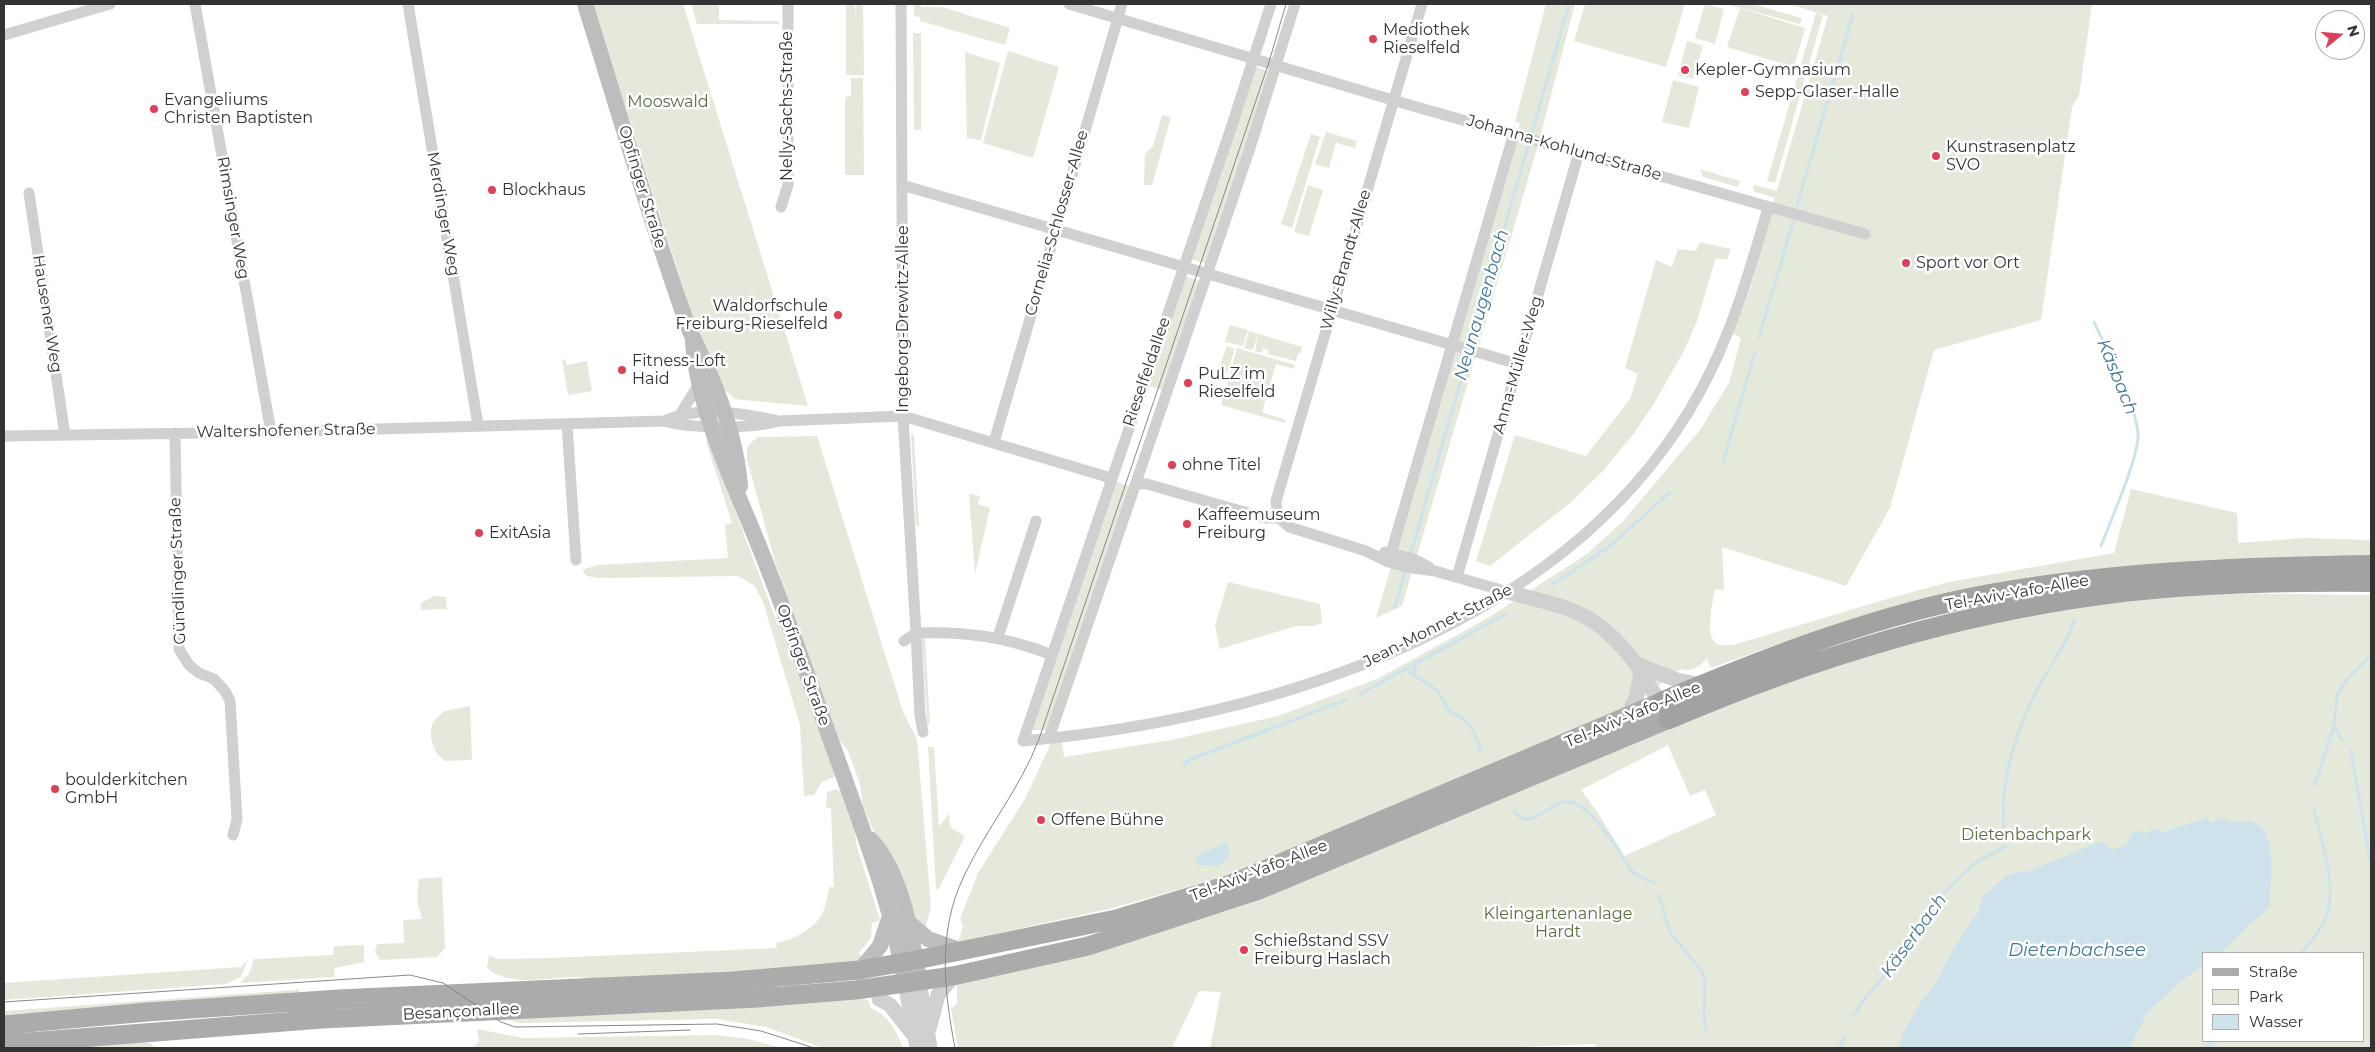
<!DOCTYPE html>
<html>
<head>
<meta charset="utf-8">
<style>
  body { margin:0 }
  #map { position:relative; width:2375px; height:1052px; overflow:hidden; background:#fff; font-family:Montserrat,sans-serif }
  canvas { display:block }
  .frame { position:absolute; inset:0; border:5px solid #333; pointer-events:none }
  .legend { position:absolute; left:2202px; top:952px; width:162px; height:90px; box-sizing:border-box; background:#fff; border:1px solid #adadad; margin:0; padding:6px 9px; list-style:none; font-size:15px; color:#333 }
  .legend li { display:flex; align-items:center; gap:10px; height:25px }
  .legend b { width:25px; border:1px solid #adadad }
  .north { position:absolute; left:2315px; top:10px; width:50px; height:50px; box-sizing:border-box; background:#fff; border:1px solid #adadad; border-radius:50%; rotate:73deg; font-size:14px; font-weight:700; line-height:20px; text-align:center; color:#333 }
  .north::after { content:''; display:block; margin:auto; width:18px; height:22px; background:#df3f58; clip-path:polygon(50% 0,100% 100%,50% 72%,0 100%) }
</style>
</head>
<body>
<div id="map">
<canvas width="2375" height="1052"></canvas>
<div class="frame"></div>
<ul class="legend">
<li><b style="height:6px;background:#ababab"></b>Straße</li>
<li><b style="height:14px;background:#e4e9dc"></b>Park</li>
<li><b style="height:14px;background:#cde2eb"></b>Wasser</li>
</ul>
<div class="north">N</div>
</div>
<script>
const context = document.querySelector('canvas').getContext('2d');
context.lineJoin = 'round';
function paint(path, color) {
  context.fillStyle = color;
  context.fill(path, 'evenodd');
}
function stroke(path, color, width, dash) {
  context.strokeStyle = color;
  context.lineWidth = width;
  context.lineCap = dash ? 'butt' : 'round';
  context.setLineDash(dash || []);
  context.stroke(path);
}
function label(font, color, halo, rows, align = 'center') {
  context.font = font + ' Montserrat,sans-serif';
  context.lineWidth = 5;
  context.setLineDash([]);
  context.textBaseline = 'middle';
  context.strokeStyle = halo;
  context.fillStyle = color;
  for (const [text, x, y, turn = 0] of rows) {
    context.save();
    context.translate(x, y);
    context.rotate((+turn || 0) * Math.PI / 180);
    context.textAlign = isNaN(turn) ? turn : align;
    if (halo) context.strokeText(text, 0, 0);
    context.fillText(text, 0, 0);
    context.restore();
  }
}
paint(new Path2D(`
  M592,4H683L808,406L744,400L735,399L726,391H721L702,346Z
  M691,4H719V20L779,21V24H697Z
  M846,4H855V19L856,4H863L864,75H846Z
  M914,4H921V7H942L1010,28L1005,45L920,21V17L914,16Z
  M1546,4H1575L1536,152L1402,606L1376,618L1520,123L1515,122Z
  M1585,4H1685L1666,67L1574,41Z
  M1705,4L1724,9L1715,44L1695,38Z
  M1726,4H1752L1802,18L1800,24Z
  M1788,4H2092L2079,96L2072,107L2041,320L1934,350L1890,508L1846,586L1722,547L1724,590L1715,589C1713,601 1704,637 1717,644C1721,646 1729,645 1733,645L1894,597L1949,582L2114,553L2131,489L2237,513L2238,543L2305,538L2371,540V556L1860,619L1773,646L1711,668L1707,659C1698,667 1693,672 1681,669L1619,715L1243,871L1113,908L958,942L963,926L960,919L978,873L1025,799L1051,743L1062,742L1064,757L1171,740L1278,716L1377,679L1486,619L1587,554L1623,521L1700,430L1729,383L1741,338L1733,334L1751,286L1775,198L1753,191L1754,185L1777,191L1828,16Z
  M1740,8L1805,28L1794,67L1727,47Z
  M1816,13L1823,15L1775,183L1767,181Z
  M913,33H921V130H914Z
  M1687,41L1703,46L1693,79L1678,75Z
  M1008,51L1059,67L1033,158L983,143Z
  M965,52L1000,63L981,140L967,138Z
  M1255,67L1272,72L1207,264L1190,259Z
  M851,78H863L864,175H845V97L851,96Z
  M1673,80L1699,87L1689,128L1662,122Z
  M1162,115L1171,117L1152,185H1144L1145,154L1153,146Z
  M1326,132L1357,141L1355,148L1336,143L1329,168L1315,164Z
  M1311,134L1320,137L1292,228L1281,224Z
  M1700,169L1740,181L1738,187L1703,177Z
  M1308,185L1323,190L1309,236L1294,232Z
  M1700,242L1731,249L1727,260L1716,258L1697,321L1684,351L1653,405L1634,433L1603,471L1570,503L1490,566L1476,561L1515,435L1586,456L1630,399L1638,374L1625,368L1656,260L1672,267L1678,249L1696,251Z
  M1184,276L1201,281L1164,391L1147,385Z
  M1230,325L1248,330L1243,346L1225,342Z
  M1249,331L1302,347L1300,354H1298L1296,361L1268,354L1269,350L1263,348L1261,353L1255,351L1258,334L1253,350L1244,348Z
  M1227,346L1235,349L1224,382L1215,379Z
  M1237,348L1295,365L1294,369L1276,364L1262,412L1285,420V423L1221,405Z
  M565,359L567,365L587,361L592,391L568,395L562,360Z
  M911,435H914L919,526H916Z
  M817,436L903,712L917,739L931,908L924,932L916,924L863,807L860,784L848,751L837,737L775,562L747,459V447L757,437Z
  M706,441H709L775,617L784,620L836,776L822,782L814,795L804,796L800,725L764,605L755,586L738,576L598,578L587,576L582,570L597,565L728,558L725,525L732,523Z
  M1115,481L1132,487L1049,730H1031Z
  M969,494L980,496L978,504L990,508L975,574Z
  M1228,582L1320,604L1322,623L1313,626H1296L1220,649L1215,626Z
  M2212,593L2371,595V1048H1596L1595,1044L1491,1048H1210L1221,992L1199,991L1172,1048H958L951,1009L957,1004V982L1037,963L1841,658L2044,610ZM1668,745L1690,796L1705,790L1716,815L1624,856L1598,813L1581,790ZM2204,953H2364V1041H2204Z
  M434,596L446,597L447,609L421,610V603Z
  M925,637L930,725L927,723L922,640Z
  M470,706L472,760L445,761C432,752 428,737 433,722L444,711Z
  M928,747H934L939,827L949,813L950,827L965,836L938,890L936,889Z
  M836,789L842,792L854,826L857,847L880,920L872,923L871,938L859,953L863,960L856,964L615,981C602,979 589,978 576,977C547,977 511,988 487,968L489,955L498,959L550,958L777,948L776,943C793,940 814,929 822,914C826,907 827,895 830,887H834L831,808L826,807L827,792Z
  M442,877L445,948L437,957L380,960L375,952L377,944L404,943L403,920L422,919L417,900L419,879Z
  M364,945V962L335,968L334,977L240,983L249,974L254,959L333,955L334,946Z
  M248,959L241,977L226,984L4,1000V983L241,967Z
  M335,987L299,990V992L4,1018V1011Z
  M862,999L868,1000L871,1008C890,1017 896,1030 903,1048H823L766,1027L716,1019L520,1023L506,1019L729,1005L768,1007Z
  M477,1029L523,1038L717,1035L748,1039L783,1048H473L479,1041Z
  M137,1042L150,1043L155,1048H23Z`), '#e4e9dc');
paint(new Path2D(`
  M2206,818L2212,824L2219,818C2230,823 2242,819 2254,823C2279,832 2270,886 2269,907L2234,939L2227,948L2220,953H2204V965L2185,978L2148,1012L2129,1048H1898L1904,1032L1919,1005L1937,981L1953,950L1979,910L1981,898L2009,874L2029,871L2102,841L2111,850L2125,846L2132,834L2139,830L2144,834L2155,829L2164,832Z
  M1227,842L1229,855L1220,866L1197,865L1195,857Z`), '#cde2eb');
stroke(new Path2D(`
  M1797,206L1853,14
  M2094,322C2108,353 2135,400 2138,433C2140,455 2110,522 2101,546
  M1759,337L1793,222
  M1470,347L1569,4
  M1723,462L1755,352
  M1410,556L1469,353
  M1553,584L1610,546L1670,492
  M1395,607L1406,569
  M1409,672L1438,691L1449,711L1462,718L1473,729L1481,751
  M1413,676L1416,663
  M1360,694L1506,614
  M2334,726L2342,740
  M2351,751L2370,860
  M1184,769L1185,763L1189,760L1346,700
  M2315,785L2334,726L2337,695L2348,678L2371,655
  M1514,811C1534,838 1551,790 1578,805C1589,811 1607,833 1615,844C1621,852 1626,866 1634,873C1639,877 1648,880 1654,883
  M2004,827C2000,780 2016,730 2038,688C2050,665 2066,646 2074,621
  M1659,895L1670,933L1701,970L1705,981L1704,1014L1706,1031
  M2301,953C2309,944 2318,934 2324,922C2340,888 2321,843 2314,809
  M1853,1016L1865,998L1898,961L1939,898L1974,864L2006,846
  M1839,1048L1845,1036
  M2206,1048L2214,1041`), '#cde2eb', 3);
stroke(new Path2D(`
  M195,4L271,432
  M408,4L478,425
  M901,4L903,416L916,633L904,641
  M1069,4L1413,106L1865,234
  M1271,4L1232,125L1023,741C1272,719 1574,625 1701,390C1732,333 1750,270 1768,208
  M1422,4L1281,484L1276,501L1277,510L1279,518L1289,527L1366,551L1388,562L1412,568L1435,571L1508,592
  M4,35L110,4
  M902,185L1518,364
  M29,193L65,435
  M781,207L788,185V4
  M681,413L699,384
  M664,421C700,405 738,413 775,420
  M567,424L576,560
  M175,433L179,649L189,665L199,673L214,679L225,691L230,701L237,819L233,835
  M4,436L271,432L664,421C692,429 751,429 779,421L903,416L1111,478
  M994,442L1122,4
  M1136,484H1147L1265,518H1279
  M1385,552L1414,559L1429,567
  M1391,553L1514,133
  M1457,577L1579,152
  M998,637L1036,521
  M923,732L920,715L916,633C965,631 1007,637 1052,655
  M1049,738L1249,151L1295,4`), '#d0d0d0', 11);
stroke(new Path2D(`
  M1508,592C1568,608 1596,610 1636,664C1645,677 1651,691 1661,702
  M1636,664L1677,680L1702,685
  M1626,717L1636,699L1641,672
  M919,981L930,1048
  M905,983L917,1048
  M879,999L890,1005L912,1033
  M929,1029L938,995L953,976`), '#d0d0d0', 15);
stroke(new Path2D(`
  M585,4C618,109 648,214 685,318C691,336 700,352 708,370C724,407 737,445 740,486
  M693,341C698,415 736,487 763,556C792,629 817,703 844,777C868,845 893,911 905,983
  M870,839C902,872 912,936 919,981
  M907,921L928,939L954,948
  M860,970L880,946L890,916`), '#bdbdbd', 16);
stroke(new Path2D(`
  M4,1025L147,1012L339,999L733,981L860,970L916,960L1116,919L1231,884L1661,702L1669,719L1259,890L1088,946L953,976L856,990L758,998L322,1019L4,1044`), '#ababab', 19);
stroke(new Path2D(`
  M1661,702C1761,660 1863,620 1969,598C2102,572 2236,567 2371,565
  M1669,719C1807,660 1950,615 2100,595C2190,583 2281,581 2371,582`), '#a2a2a2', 20);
stroke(new Path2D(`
  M4,1002L410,975L443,983L501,1022L515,1027L717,1024L761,1031L814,1048
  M578,1034L690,1030
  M955,1048C944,990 937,932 964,876C986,829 1020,789 1039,739L1269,62L1286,4`), '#888', 1);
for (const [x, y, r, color] of [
  [1373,39,5,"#df3f58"],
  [1685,70,5,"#df3f58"],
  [1745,92,5,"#df3f58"],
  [154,109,5,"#df3f58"],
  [1936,156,5,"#df3f58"],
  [492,190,5,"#df3f58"],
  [1906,263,5,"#df3f58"],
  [838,315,5,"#df3f58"],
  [622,370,5,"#df3f58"],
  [1188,383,5,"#df3f58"],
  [1172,465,5,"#df3f58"],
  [1187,524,5,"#df3f58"],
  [479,533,5,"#df3f58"],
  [55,789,5,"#df3f58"],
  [1041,820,5,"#df3f58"],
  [1244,950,5,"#df3f58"]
]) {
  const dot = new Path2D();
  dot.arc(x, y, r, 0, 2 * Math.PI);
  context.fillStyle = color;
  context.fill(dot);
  stroke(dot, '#fff', 2);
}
label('16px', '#333', '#fff', [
  ["Mediothek",1383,30],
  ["Rieselfeld",1383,48],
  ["Kepler-Gymnasium",1695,70],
  ["Sepp-Glaser-Halle",1755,92],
  ["Evangeliums",164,100],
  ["Christen Baptisten",164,118],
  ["Kunstrasenplatz",1946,147],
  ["SVO",1946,165],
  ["Blockhaus",502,190],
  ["Sport vor Ort",1916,263],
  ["Waldorfschule",828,306,"right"],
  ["Freiburg-Rieselfeld",828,324,"right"],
  ["Fitness-Loft",632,361],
  ["Haid",632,379],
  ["PuLZ im",1198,374],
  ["Rieselfeld",1198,392],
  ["ohne Titel",1182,465],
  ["Kaffeemuseum",1197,515],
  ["Freiburg",1197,533],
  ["ExitAsia",489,533],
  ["boulderkitchen",65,780],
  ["GmbH",65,798],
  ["Offene Bühne",1051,820],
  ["Schießstand SSV",1254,941],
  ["Freiburg Haslach",1254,959]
], 'left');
label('16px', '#596e41', '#fff', [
  ["Mooswald",668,102],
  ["Dietenbachpark",2026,835],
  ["Kleingartenanlage",1558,914],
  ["Hardt",1558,932]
]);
label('16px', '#333', '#fff', [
  ["Nelly-Sachs-Straße",787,106,-90],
  ["Johanna-Kohlund-Straße",1564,148,16],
  ["Opfinger Straße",642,187,73],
  ["Merdinger Weg",443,214,80],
  ["Rimsinger Weg",233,218,80],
  ["Cornelia-Schlosser-Allee",1057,223,-74],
  ["Willy-Brandt-Allee",1346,260,-74],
  ["Hausener Weg",47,314,81],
  ["Ingeborg-Drewitz-Allee",903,319,-90],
  ["Anna-Müller-Weg",1518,365,-74],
  ["Rieselfeldallee",1147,372,-71],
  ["Waltershofener Straße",286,431,-1],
  ["Gündlinger Straße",178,571,-92],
  ["Tel-Aviv-Yafo-Allee",2017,593,-10],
  ["Jean-Monnet-Straße",1438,626,-27],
  ["Opfinger Straße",803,665,70],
  ["Tel-Aviv-Yafo-Allee",1633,715,-23],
  ["Tel-Aviv-Yafo-Allee",1259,871,-21],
  ["Besançonallee",461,1012,-3]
]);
label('italic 18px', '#427a94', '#fff', [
  ["Neunaugenbach",1482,305,-74],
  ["Käsbach",2117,377,68],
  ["Käserbach",1914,936,-54],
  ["Dietenbachsee",2077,951]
]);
</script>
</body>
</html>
